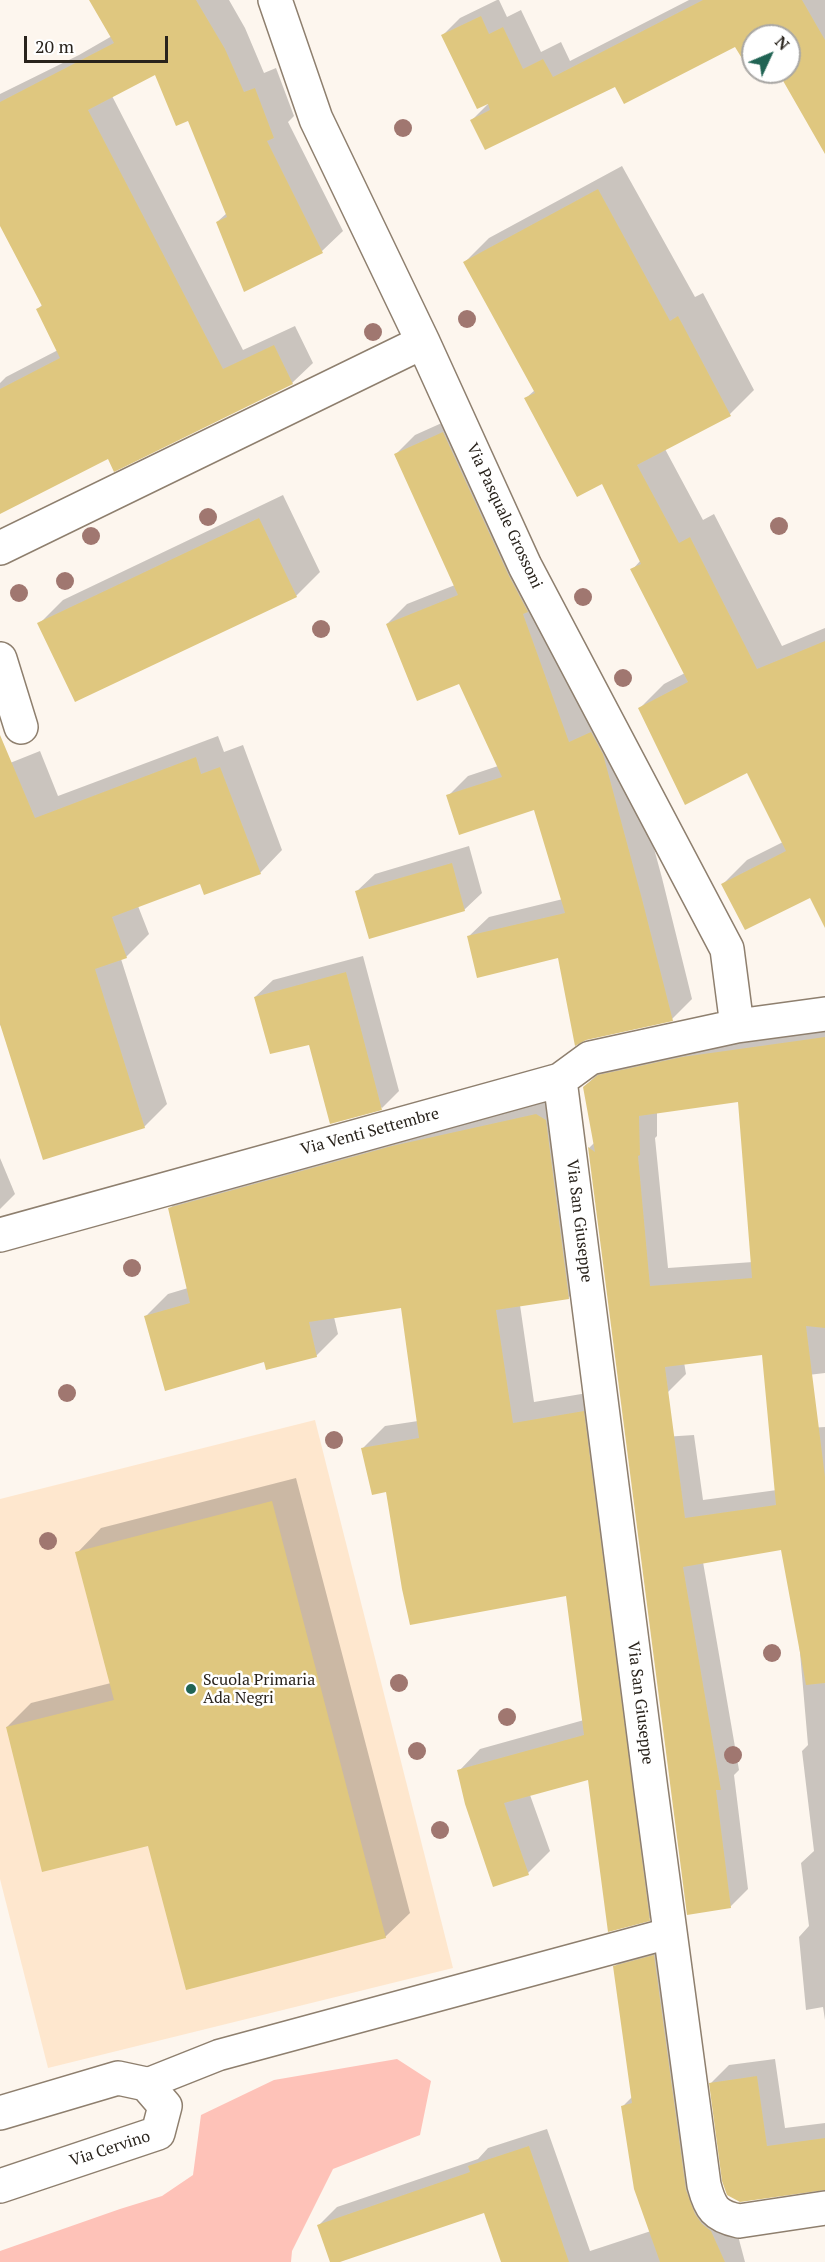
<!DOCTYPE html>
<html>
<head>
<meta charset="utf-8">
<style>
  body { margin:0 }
  #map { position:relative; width:825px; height:2262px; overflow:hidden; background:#fdf6ee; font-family:"PT Serif",serif }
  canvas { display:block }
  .north { position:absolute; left:741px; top:24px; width:60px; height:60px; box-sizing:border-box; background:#fff; border:2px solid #a9a7a4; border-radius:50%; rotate:46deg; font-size:16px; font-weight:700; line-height:24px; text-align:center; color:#29231c }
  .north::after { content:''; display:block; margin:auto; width:21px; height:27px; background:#216454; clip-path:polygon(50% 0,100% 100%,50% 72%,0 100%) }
  .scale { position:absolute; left:24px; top:36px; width:144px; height:27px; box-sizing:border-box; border:3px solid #29231c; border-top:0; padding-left:8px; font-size:18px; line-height:21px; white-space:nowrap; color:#29231c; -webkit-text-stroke:4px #fff; paint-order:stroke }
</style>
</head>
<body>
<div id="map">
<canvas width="825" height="2262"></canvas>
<div class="north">N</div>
<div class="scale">20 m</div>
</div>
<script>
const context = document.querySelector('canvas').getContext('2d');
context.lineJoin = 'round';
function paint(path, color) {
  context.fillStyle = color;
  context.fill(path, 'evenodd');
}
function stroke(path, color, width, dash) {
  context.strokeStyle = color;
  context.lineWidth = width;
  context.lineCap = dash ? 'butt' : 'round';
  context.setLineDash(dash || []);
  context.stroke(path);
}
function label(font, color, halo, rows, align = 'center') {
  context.font = font + ' "PT Serif",serif';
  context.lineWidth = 5;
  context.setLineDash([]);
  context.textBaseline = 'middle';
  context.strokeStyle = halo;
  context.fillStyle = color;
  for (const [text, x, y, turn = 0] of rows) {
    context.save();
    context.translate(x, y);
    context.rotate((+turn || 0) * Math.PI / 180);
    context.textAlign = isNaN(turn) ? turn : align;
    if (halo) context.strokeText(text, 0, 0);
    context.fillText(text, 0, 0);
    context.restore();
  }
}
paint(new Path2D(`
  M315,1420L453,1968L48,2068L0,1879V1499Z`), '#fee7ce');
paint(new Path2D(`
  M397,2059L431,2081L420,2135L333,2169L292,2251L291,2262H0V2251L120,2209L162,2196L193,2175L201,2115L274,2080Z`), '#fec2b8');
paint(new Path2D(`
  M90,0H229L245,28L264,73L276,68L294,116L288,122L343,231L322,251L217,222L227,213L189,119L156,73L112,96L243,350L295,326L313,363L292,383L109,457L0,513V383L6,377L58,350L38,309L43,304L0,223V94L79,55L112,36Z
  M497,0H499L507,17L521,10L541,52L561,42L570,61L689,0H825V151L780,72H789V36H753V53L736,45L616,85L471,121L490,102L443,35L460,18Z
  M622,166L695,297L703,293L754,390L730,414L665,449L703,520L714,514L782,646L825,628V888L723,884L747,860L783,842L748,771L640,708L664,684L685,673L632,570L641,560L603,482L526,398L535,390L465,262L489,238Z
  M464,413L623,734L662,878L692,999L672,1019L559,956L468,937L489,917L563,899L535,808L448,796L468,776L498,766L460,682L387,624L407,604L455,585L395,455L415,435Z
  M283,495L320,572L296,596L39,624L63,600Z
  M218,736L224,752L243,745L282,850L260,873L201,882L138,906L149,934L126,957L121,959L167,1104L144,1127L0,1025V767L40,751L58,796Z
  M469,846L482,893L464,910L357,891L375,874Z
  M363,956L399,1091L382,1108L310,1043L255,997L273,980Z
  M825,1021V1373L766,1380L763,1353L684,1362L686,1374L668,1392L648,1438L694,1435L703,1500L777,1490L791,1429L825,1427V2020L823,2007L806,2010L799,1937L809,1926L801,1863L814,1851L802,1751L808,1745L799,1641L782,1549L703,1562L739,1770L734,1775L748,1889L730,1907L621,1398L589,1148L595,1142L584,1087L603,1069ZM740,1100L753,1262L668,1268L655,1138L657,1136V1112Z
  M559,1093L590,1276L568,1298L520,1305L534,1402L605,1390L671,1897L649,1919L589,1778L530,1795L550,1851L528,1873L459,1771L480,1749L584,1720L567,1594L363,1448L385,1426L418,1421L403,1307L334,1317L338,1334L316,1356L266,1361L146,1316L168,1294L188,1288L169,1209L191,1187Z
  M0,1158L15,1194L0,1209Z
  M296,1478L410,1913L385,1937L149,1844L7,1727L31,1703L111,1683L77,1553L101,1528Z
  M672,1938L704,2171L737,2232L745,2262H533L485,2211L331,2262L319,2225L337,2207L478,2159L488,2148L547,2129L590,2251L651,2231L623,2106L633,2096L615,1967L633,1948Z
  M775,2059L785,2128L825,2123V2188L740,2200L711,2083L729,2065Z`), '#0003');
paint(new Path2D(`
  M89,0H196L225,49L244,92L255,88L274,138L267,141L323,253L244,292L216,222L227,217L188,121L176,126L155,75L88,110L223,369L274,345L293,384L114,472L108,459L0,514V389L60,358L36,309L42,306L0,226V102L114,43Z
  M703,0H802L825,40V154L778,72H789V36H753V55L743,60L735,47L624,104L615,87L485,150L470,120L490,110L488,104L477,109L441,35L481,16L489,34L503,27L523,69L543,59L553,77Z
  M598,189L670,321L678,316L731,416L637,465L679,543L690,537L757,669L825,641V928L810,898L745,930L721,884L786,851L747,773L685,805L638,708L688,682L630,569L641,564L602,484L577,497L524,398L535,393L463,262Z
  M443,432L508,574L528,612L523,614L569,742L591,732L603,754L642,899L673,1021L586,1040L575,1046L558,958L477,978L467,936L565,913L534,810L459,835L446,795L502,777L459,684L417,701L386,624L458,595L394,454Z
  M259,518L297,597L75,702L37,623Z
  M0,735L35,818L196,757L201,774L220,767L261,874L204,895L200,884L112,917L127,958L95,969L145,1128L43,1160L0,1024Z
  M452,863L465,911L369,939L355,891Z
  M346,972L382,1110L330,1124L309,1045L270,1054L254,997Z
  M825,1037V1328L806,1326L825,1477V1683L806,1685L781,1550L683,1567L721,1790H716L731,1908L687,1915L588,1147L595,1152L583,1087L598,1075L682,1057ZM738,1102L752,1278L650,1286L638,1156L640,1155L639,1116ZM762,1355L776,1505L685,1518L665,1367Z
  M536,1114L546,1120L569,1299L496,1310L513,1423L584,1411L650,1921L608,1932L588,1780L504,1803L529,1875L493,1887L465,1804L457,1770L584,1735L566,1596L410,1625L402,1589L386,1492L372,1495L361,1448L419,1438L401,1308L309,1322L317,1357L266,1370L264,1362L165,1391L144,1316L190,1303L168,1208L392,1146Z
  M272,1501L386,1938L186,1990L148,1846L42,1872L6,1727L114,1700L75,1552Z
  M654,1955L686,2190L695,2214L702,2224L711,2231L725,2262H660L634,2189L621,2106L632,2103L613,1966Z
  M757,2076L767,2146L825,2138V2190L740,2202L727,2195L722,2181L709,2083Z
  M529,2146L569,2262H501L484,2213L340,2262H330L317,2225L470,2172L468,2166Z`), '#dfc77f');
const pedestrian = new Path2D(`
  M146,2084L219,2055L670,1933`);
const minor = new Path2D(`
  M275,0L316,119L423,342L525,566L727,949L737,1026
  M0,548L423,342
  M0,659L21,727
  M560,1080L651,1790L704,2185C710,2208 715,2216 739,2221L825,2208
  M0,1235L560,1080L590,1058L737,1026L825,1014
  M0,2113L118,2078L146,2084L165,2106L158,2133L0,2186`);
stroke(pedestrian, '#8e7f6e', 33);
stroke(minor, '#8e7f6e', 36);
stroke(pedestrian, '#fff', 30);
stroke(minor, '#fff', 33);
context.fillStyle = '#a07770';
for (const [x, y] of [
  [403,128],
  [467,319],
  [373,332],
  [208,517],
  [779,526],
  [91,536],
  [65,581],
  [19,593],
  [583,597],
  [321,629],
  [623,678],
  [132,1268],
  [67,1393],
  [334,1440],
  [48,1541],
  [772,1653],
  [399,1683],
  [507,1717],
  [417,1751],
  [733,1755],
  [440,1830]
]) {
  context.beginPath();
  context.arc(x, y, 9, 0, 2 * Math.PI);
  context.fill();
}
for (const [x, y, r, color] of [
  [191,1689,6,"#216454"]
]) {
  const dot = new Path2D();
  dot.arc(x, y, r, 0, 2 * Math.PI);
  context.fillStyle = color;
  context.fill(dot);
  stroke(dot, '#fff', 2);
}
label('16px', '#29231c', '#fff', [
  ["Via Pasquale Grossoni",504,516,65],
  ["Via Venti Settembre",370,1132,-15],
  ["Via San Giuseppe",579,1221,83],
  ["Via San Giuseppe",640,1703,83],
  ["Via Cervino",110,2149,-18]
]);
label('16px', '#29231c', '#fff', [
  ["Scuola Primaria",203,1680],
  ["Ada Negri",203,1698]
], 'left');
</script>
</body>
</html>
